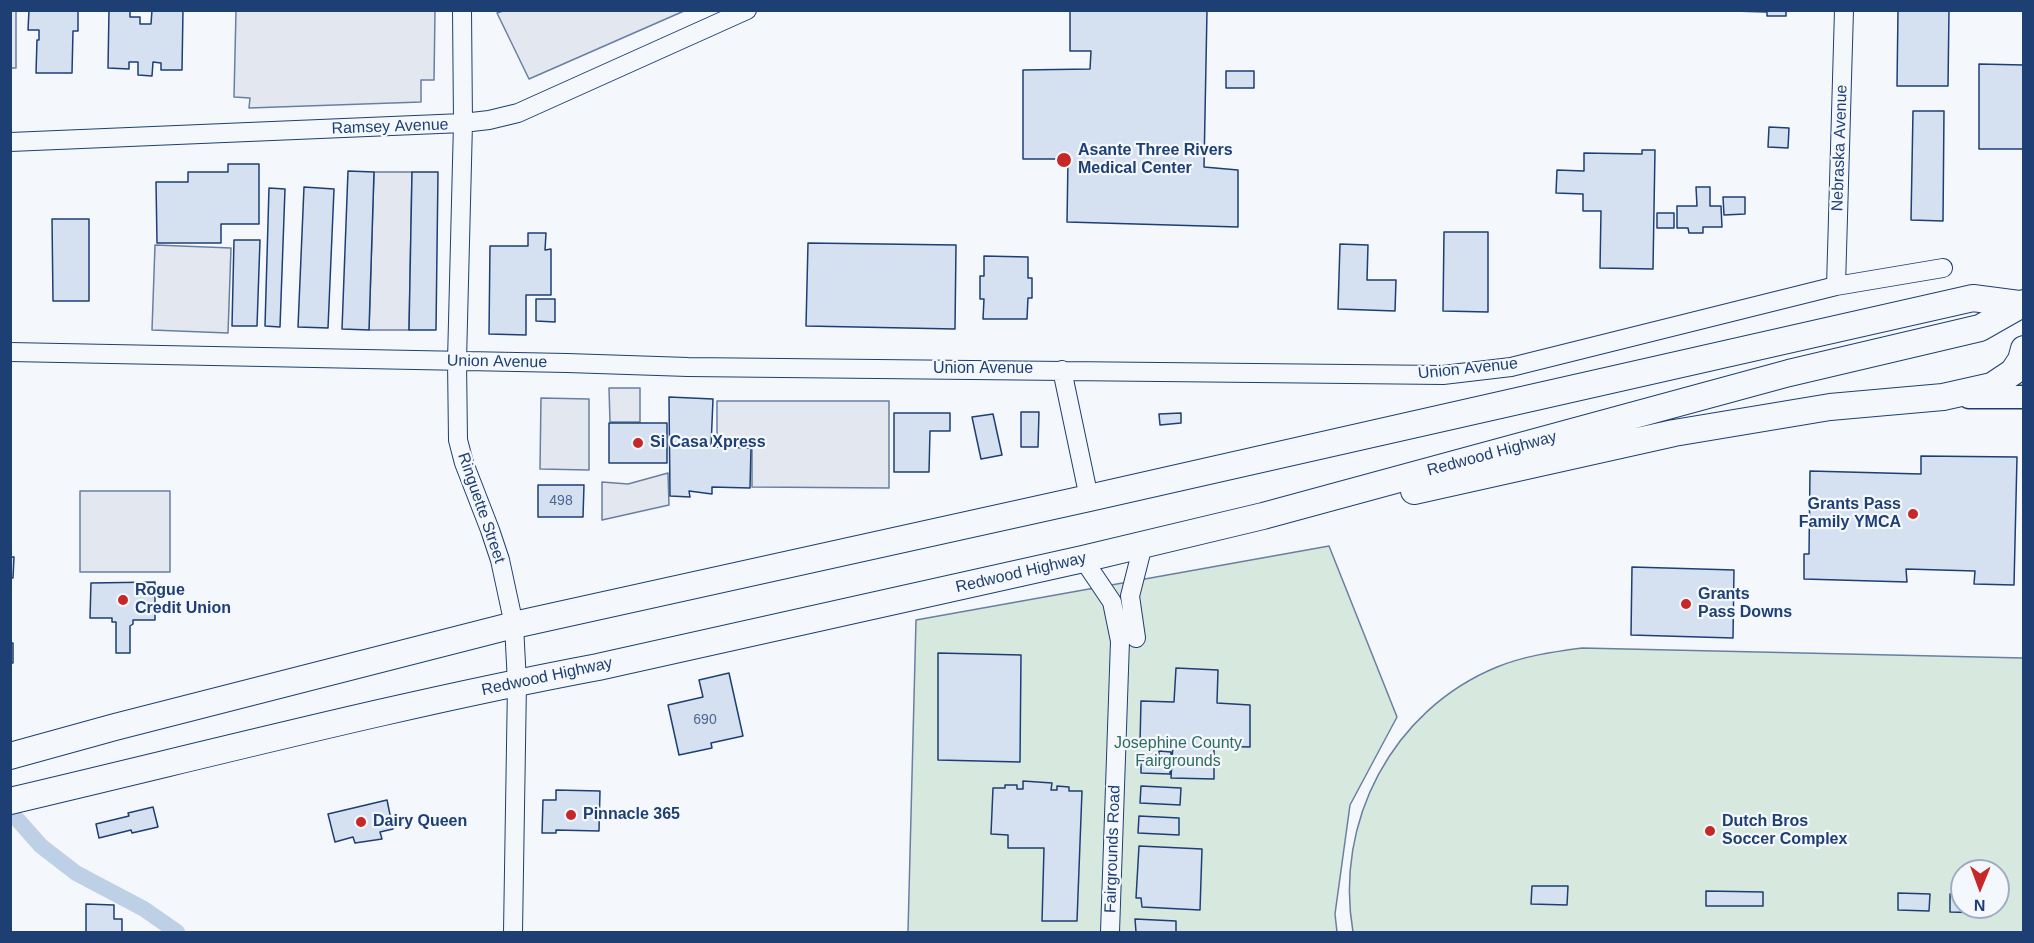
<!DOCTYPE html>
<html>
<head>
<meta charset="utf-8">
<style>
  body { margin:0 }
  #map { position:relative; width:2034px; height:943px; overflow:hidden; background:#f4f7fb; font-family:Arial,sans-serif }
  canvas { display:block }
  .frame { position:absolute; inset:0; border:12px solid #1d3f73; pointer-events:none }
  .north { position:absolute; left:1950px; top:859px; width:60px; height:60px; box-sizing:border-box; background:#f4f7fb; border:2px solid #9eadc5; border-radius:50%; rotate:181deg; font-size:16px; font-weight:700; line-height:24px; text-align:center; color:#1d3f73 }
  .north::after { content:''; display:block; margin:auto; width:21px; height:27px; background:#c62828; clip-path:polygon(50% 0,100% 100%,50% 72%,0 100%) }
</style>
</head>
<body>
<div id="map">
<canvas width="2034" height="943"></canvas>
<div class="frame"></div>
<div class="north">N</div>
</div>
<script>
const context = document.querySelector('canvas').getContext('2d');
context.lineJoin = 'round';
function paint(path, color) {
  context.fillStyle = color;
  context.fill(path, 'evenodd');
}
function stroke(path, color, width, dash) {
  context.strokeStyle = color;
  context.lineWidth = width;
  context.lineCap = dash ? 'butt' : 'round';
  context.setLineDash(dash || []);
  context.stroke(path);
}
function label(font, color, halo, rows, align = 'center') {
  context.font = font + ' Arial,sans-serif';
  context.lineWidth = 4.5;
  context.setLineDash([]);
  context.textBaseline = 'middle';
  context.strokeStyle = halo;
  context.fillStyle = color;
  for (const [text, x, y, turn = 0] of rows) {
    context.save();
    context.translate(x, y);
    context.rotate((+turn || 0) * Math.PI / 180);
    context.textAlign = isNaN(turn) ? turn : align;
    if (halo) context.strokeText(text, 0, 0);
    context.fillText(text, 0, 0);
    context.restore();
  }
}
const green = new Path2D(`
  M1329,546L1397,717L1350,805L1335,914L1337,932H908L916,620Z
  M1582,648L2023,658V932H1353C1334,822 1392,710 1497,667C1524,656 1552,652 1582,648ZM1962,871H1998V907H1962Z`);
paint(green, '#d7e8df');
stroke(green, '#687fa3', 1.5);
const parking = new Path2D(`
  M11,10L16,11V68H11Z
  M236,11H435L434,80H421V102L249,108L250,98L234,97Z
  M503,11V10L684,11L529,79L497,13Z
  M374,172H412L409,330H369Z
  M155,245L231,248L228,333L152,330Z
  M609,388H640V422H610Z
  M541,398L589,399V470L540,469Z
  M717,401H889V488L752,487V443H717Z
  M668,473L669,505L602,520V482L628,484Z
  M80,491H170V572H80Z`);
paint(parking, '#e3e8f0');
stroke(parking, '#687fa3', 1.5);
stroke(new Path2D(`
  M18,820L41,846L76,873L144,909L177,932`), '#bed0e5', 16);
const building = new Path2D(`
  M29,10L78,11V31H73L72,73H36L37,40H39V30H28Z
  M109,10H130V17H140V24H151L152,10H183L182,70H161V63L153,62L152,76L138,75V62H129V69L108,68Z
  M1070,10H1216L1207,11L1204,167L1238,170V227L1067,222L1068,159H1023V70L1090,69L1091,51H1070Z
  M1699,10H1786V16H1767V12Z
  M1898,10H1949L1948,86H1897Z
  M1979,64L2024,65V149H1979Z
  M1226,71H1254V88H1226Z
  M1913,111H1944L1943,221L1911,220Z
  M1769,127L1789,128L1788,148L1768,147Z
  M1642,150H1655L1653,269L1600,268L1601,211H1583V194L1556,193L1557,170L1584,171V153L1642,154Z
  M228,164H259V224H221V243H157L156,182H188V172H228Z
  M348,171L374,172L369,330L342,329Z
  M412,172H438L436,330H409Z
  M304,187L334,189L328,328L298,327Z
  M1696,187H1710V206H1721L1722,227H1703V233H1689L1688,228H1677V206H1697Z
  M269,188L285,189L280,327L265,326Z
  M1723,197H1745V214L1724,215Z
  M1657,213H1674V228H1657Z
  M52,219H89V301H53Z
  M1444,232H1488V312L1443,311Z
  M528,233H546L545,250L551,249V295H526V335L489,334L490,246H528Z
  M234,240H260L257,326H232Z
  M808,243L956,245L955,329L806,326Z
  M1340,244L1368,245L1367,280H1396L1395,311L1338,309Z
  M984,256L1028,257V278H1032V298H1028L1027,319H983L984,299H980V276H984Z
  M536,299H555V322L536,321Z
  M669,397L713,399L711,447L751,448L750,488L712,487V494L689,491L690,497L670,496Z
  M1021,412H1039L1038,447H1021Z
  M894,413H950V431H930L929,472H894Z
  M1181,413V423L1160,425L1159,414Z
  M993,414L1002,455L981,459L972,417Z
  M609,423H667V463H609Z
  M1921,456L2017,457L2014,585L1974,584L1975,571L1906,569L1907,582L1804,579V554H1809L1810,471L1921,474Z
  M538,485H584L583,517H538Z
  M10,557H14L13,578H10Z
  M1632,567L1734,570L1733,638L1631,635Z
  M155,582V620H133V624L130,626V653H116V622H112V618H90L91,583Z
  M10,643H13V663H10Z
  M938,653L1021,655L1020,762L938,760Z
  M1176,668L1218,670L1217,703L1250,705V747L1214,746V779L1171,778L1173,744L1140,743L1141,701L1174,702Z
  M729,673L743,736L711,743L712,748L679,755L668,705L703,697L699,680Z
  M1159,751L1171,752L1170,774L1141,773V757L1159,758Z
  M1023,781L1052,783L1051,790H1057V786L1069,787V791H1082L1077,921H1042L1044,848H1008V835L991,834L993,788H1005V785H1017V789H1023Z
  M1141,786L1181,788L1180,805L1140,803Z
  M556,790L600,791L599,831L556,830V833H542L543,800H556Z
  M387,800L393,829L380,832L382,839L355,843L353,837L335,842L328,814Z
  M153,807L158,827L132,833L131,830L99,838L96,824L129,816L128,813Z
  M1139,816L1179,818V835L1138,833Z
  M1139,846L1202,849L1200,910L1142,907L1141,898H1136Z
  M1532,886H1568L1567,905L1531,904Z
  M1706,891L1763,892V906H1706Z
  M1898,893L1930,894L1929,911L1898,910Z
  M1950,894H1962V907H1986V913L1950,912Z
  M86,904L114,905V919H122V932H86Z
  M1135,919L1176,921V932H1136Z`);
paint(building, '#d5e0f0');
stroke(building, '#1d3f73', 1.5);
const minor = new Path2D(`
  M462,10L463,123L457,361L458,440L464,463L490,530L500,560L514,625L517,683L513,932
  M10,142L463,123L489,120L518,113L747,10
  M1836,286L1844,10
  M10,352L567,363L688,367L1443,375L1511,367L1836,286L1943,268
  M1062,370L1089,498
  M1083,559L1112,602L1120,641L1110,932
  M1136,638L1130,596L1143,545`);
const major = new Path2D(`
  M1969,397H2024`);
const highway = new Path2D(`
  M1414,491L1674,433L1830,407L1943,397L1992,386L2013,372L2021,360L2024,349
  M10,756L115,727L514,625L1089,498L1973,298L2019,304
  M10,801C206,755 401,704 598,667L1083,559L1263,516L1789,373L1980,328L2024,303`);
stroke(minor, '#1d3f73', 20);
stroke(major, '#1d3f73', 25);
stroke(highway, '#1d3f73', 28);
stroke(minor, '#f4f7fb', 18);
stroke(major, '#f4f7fb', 22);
stroke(highway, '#f4f7fb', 26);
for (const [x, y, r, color] of [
  [1064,160,8,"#c62828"],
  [638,443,6,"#c62828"],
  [1913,514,6,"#c62828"],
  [123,600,6,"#c62828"],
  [1686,604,6,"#c62828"],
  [571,815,6,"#c62828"],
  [361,822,6,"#c62828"],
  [1710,831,6,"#c62828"]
]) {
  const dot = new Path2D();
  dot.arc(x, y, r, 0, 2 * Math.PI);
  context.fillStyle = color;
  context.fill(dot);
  stroke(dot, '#f4f7fb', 2);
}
label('14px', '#4b6792', null, [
  ["498",561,501],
  ["690",705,720]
]);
label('16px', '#1d3f73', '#f4f7fb', [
  ["Ramsey Avenue",390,127,-2],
  ["Nebraska Avenue",1840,148,-88],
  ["Union Avenue",497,362,1],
  ["Union Avenue",983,369],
  ["Union Avenue",1468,369,-6],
  ["Redwood Highway",1492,454,-15],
  ["Ringuette Street",481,508,71],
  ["Redwood Highway",1021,573,-13],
  ["Redwood Highway",547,677,-12],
  ["Fairgrounds Road",1113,849,-88]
]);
label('bold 16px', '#1d3f73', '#f4f7fb', [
  ["Asante Three Rivers",1078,151],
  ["Medical Center",1078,169],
  ["Si Casa Xpress",650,443],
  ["Grants Pass",1901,505,"right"],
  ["Family YMCA",1901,523,"right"],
  ["Rogue",135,591],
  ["Credit Union",135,609],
  ["Grants",1698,595],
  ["Pass Downs",1698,613],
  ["Pinnacle 365",583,815],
  ["Dairy Queen",373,822],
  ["Dutch Bros",1722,822],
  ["Soccer Complex",1722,840]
], 'left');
label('16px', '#2c6c60', '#f4f7fb', [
  ["Josephine County",1178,744],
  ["Fairgrounds",1178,762]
]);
</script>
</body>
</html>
